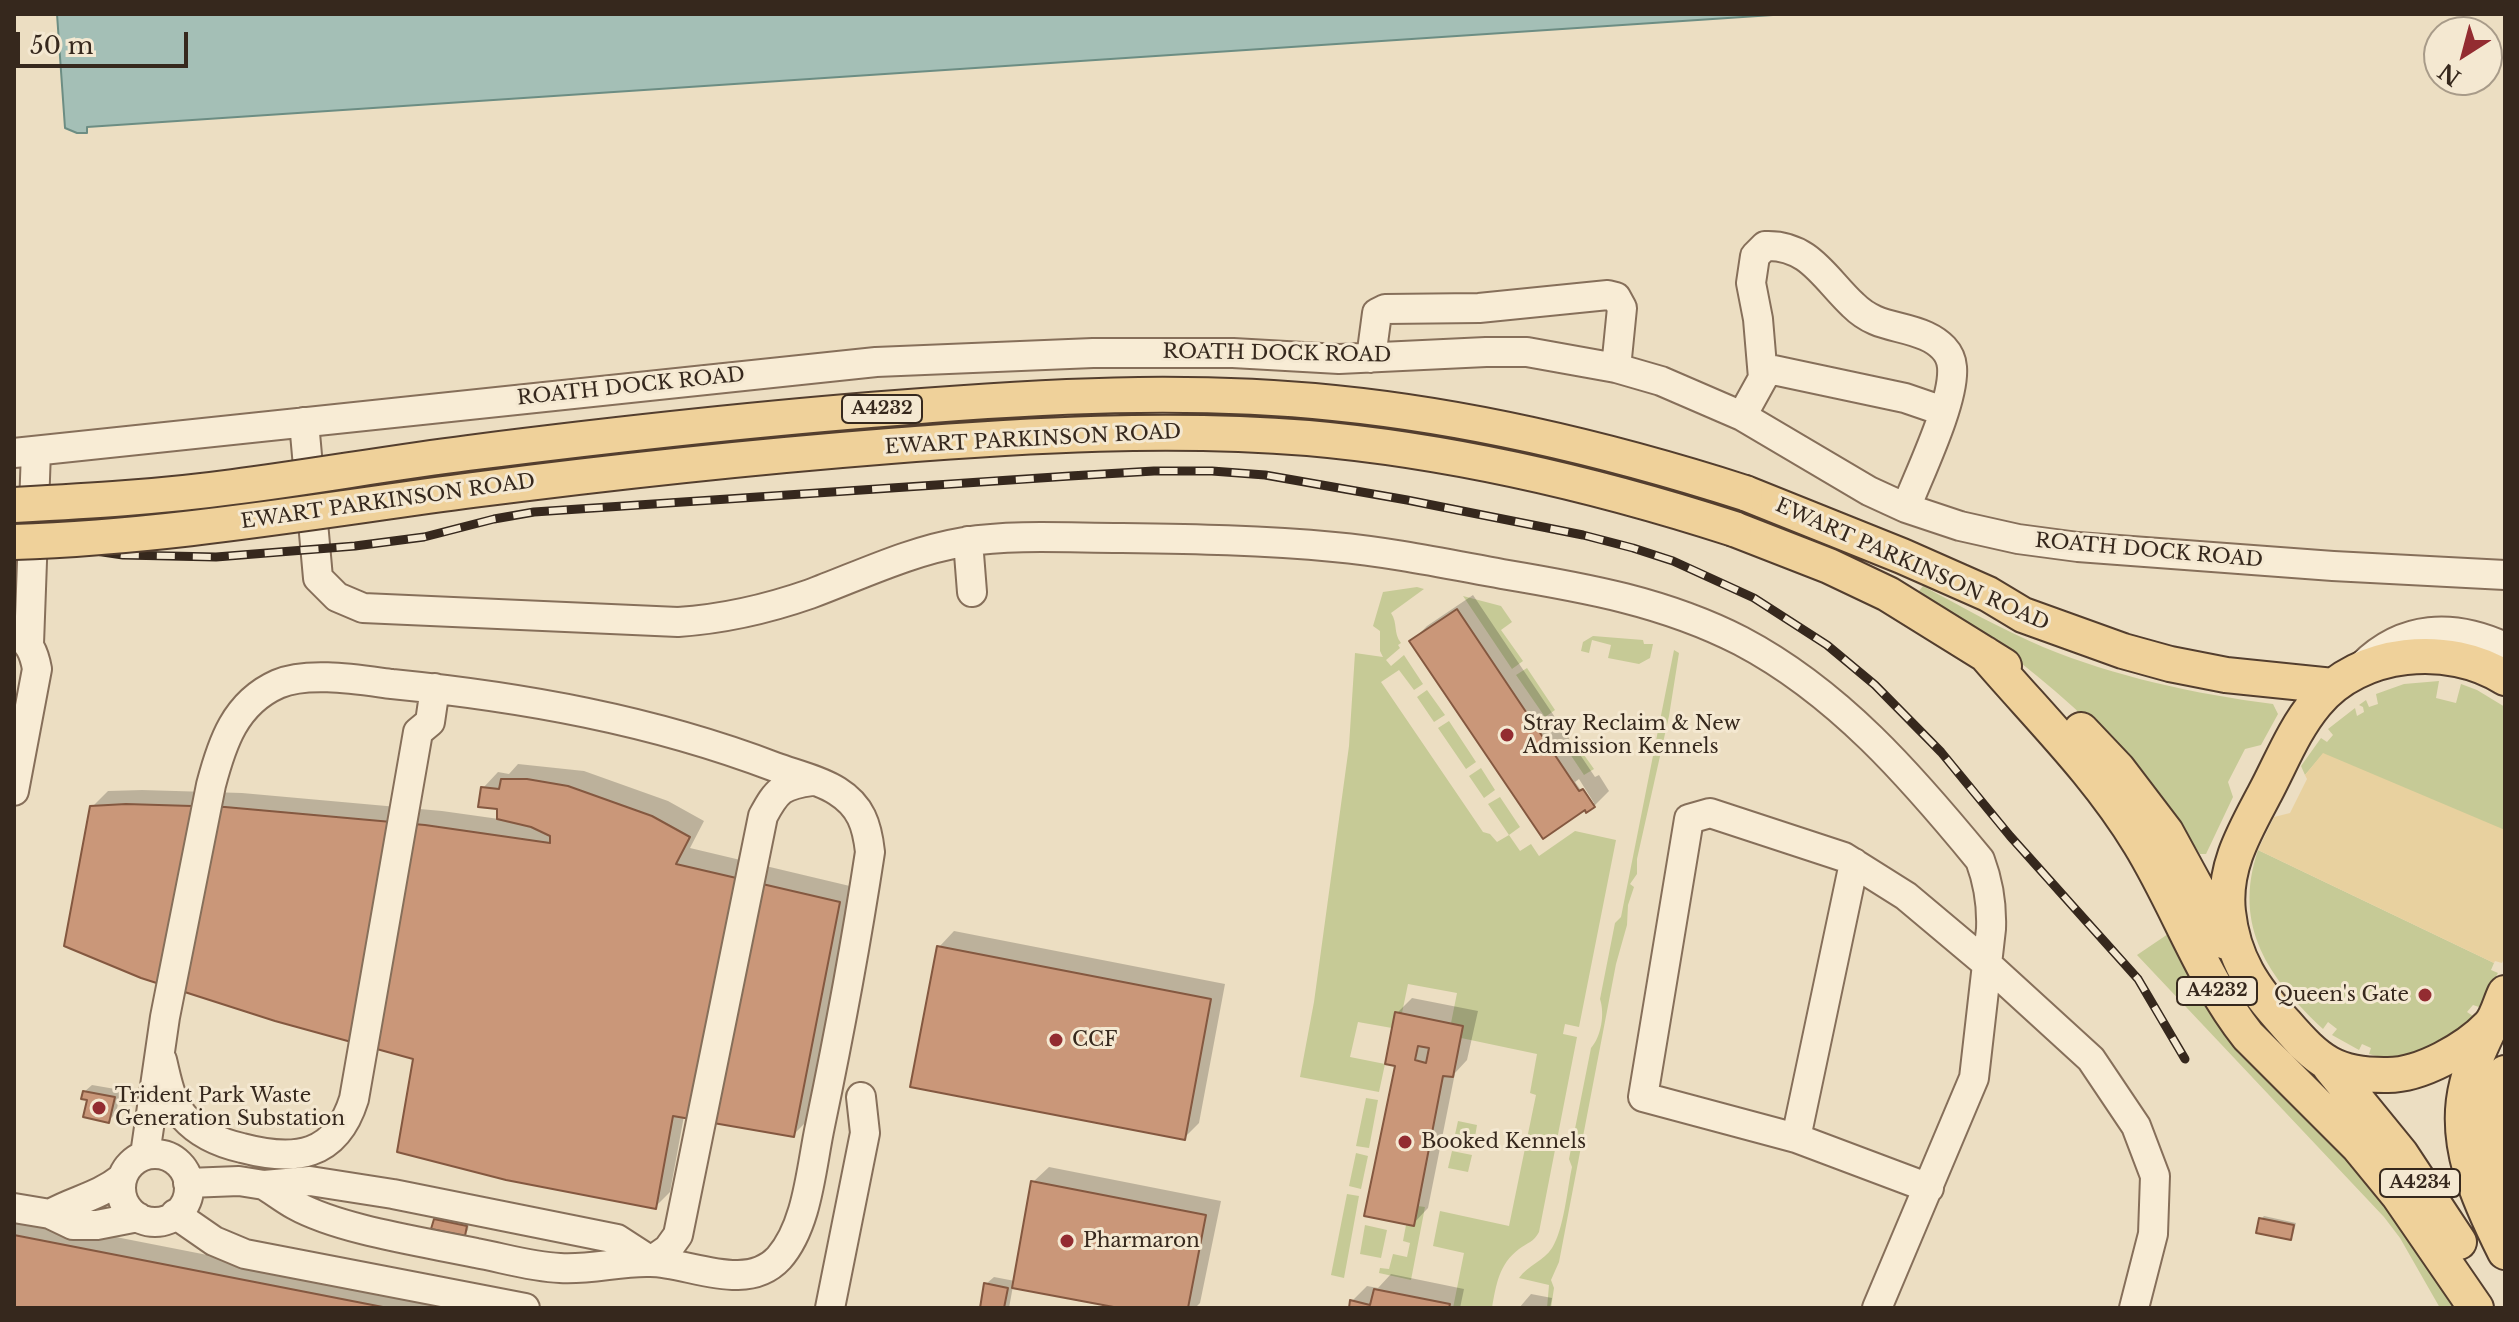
<!DOCTYPE html>
<html>
<head>
<meta charset="utf-8">
<style>
  body { margin:0 }
  #map { position:relative; width:2519px; height:1322px; overflow:hidden; background:#ecdec2; font-family:"Libre Baskerville",serif }
  canvas { display:block }
  .frame { position:absolute; inset:0; border:16px solid #36281d; pointer-events:none }
  .north { position:absolute; left:2423px; top:16px; width:80px; height:80px; box-sizing:border-box; background:#f4e8d1; border:2px solid #a89b89; border-radius:50%; rotate:216deg; font-size:22px; font-weight:700; line-height:32px; text-align:center; color:#36281d }
  .north::after { content:''; display:block; margin:auto; width:28px; height:36px; background:#932c31; clip-path:polygon(50% 0,100% 100%,50% 72%,0 100%) }
  .scale { position:absolute; left:16px; top:32px; width:172px; height:36px; box-sizing:border-box; border:4px solid #36281d; border-top:0; padding-left:10px; font-size:24px; line-height:28px; white-space:nowrap; color:#36281d; -webkit-text-stroke:6px #f4e8d1; paint-order:stroke }
</style>
</head>
<body>
<div id="map">
<canvas width="2519" height="1322"></canvas>
<div class="frame"></div>
<div class="north">N</div>
<div class="scale">50 m</div>
</div>
<script>
const context = document.querySelector('canvas').getContext('2d');
context.lineJoin = 'round';
function paint(path, color) {
  context.fillStyle = color;
  context.fill(path, 'evenodd');
}
function stroke(path, color, width, dash) {
  context.strokeStyle = color;
  context.lineWidth = width;
  context.lineCap = dash ? 'butt' : 'round';
  context.setLineDash(dash || []);
  context.stroke(path);
}
function label(font, color, halo, rows, align = 'center') {
  context.font = font + ' "Libre Baskerville",serif';
  context.lineWidth = 6;
  context.setLineDash([]);
  context.textBaseline = 'middle';
  context.strokeStyle = halo;
  context.fillStyle = color;
  for (const [text, x, y, turn = 0] of rows) {
    context.save();
    context.translate(x, y);
    context.rotate((+turn || 0) * Math.PI / 180);
    context.textAlign = isNaN(turn) ? turn : align;
    if (halo) context.strokeText(text, 0, 0);
    context.fillText(text, 0, 0);
    context.restore();
  }
}
paint(new Path2D(`
  M1923,586C1962,607 2001,629 2043,647C2116,677 2195,694 2273,704L2278,714L2261,745L2245,749L2228,782L2233,797L2206,854H2200C2129,744 2028,661 1919,591Z
  M1417,587L1424,589L1391,613C1398,623 1393,633 1401,643L1398,645L1400,648L1386,660L1391,666L1404,655L1423,684L1414,690L1399,670L1381,682L1483,832L1490,834L1497,842L1509,835L1488,804L1500,797L1520,827L1509,835L1520,851L1531,844L1539,856L1575,831L1616,840L1579,1027L1565,1024L1563,1034L1577,1037L1539,1232C1534,1242 1527,1243 1519,1249C1499,1264 1496,1285 1492,1308H1453L1464,1253L1433,1246L1440,1211L1509,1226L1536,1095L1530,1093L1537,1054L1461,1038L1463,1026L1451,1023L1457,993L1408,984L1402,1013L1392,1028L1358,1022L1350,1057L1385,1064L1379,1092L1300,1077L1314,1002L1349,746L1355,653L1383,657L1380,651V631L1373,626L1383,592Z
  M1463,596L1501,606L1512,622L1501,630L1523,661L1512,669Z
  M1593,636L1643,640L1644,644H1653L1650,658L1639,664L1608,658L1611,645L1592,640L1589,653L1581,651L1583,642Z
  M1674,650L1679,653L1669,716L1637,859V874L1630,884L1634,887L1628,905L1627,925L1616,964L1559,1262L1551,1280L1554,1288L1551,1308H1547L1549,1285L1519,1278C1528,1265 1544,1261 1552,1248C1564,1229 1567,1190 1572,1167L1569,1159L1591,1048C1601,1037 1605,1014 1600,999L1615,923L1621,917Z
  M1527,668L1555,710L1545,717L1516,675Z
  M2439,681L2436,698L2456,703L2461,684L2477,690L2505,707V836L2323,754L2305,775L2301,766L2321,738L2327,742L2333,735L2328,729L2355,708L2357,716L2364,712L2363,707L2359,705L2366,700L2369,707L2378,704L2376,694L2404,684Z
  M1427,690L1445,715L1434,722L1417,697Z
  M1449,721L1476,762L1466,769L1438,728Z
  M1577,745L1594,769L1584,775L1568,751Z
  M1481,768L1495,790L1484,798L1469,776Z
  M2258,850L2494,963L2491,970L2498,973L2479,1007L2473,1005L2467,1012L2473,1016C2445,1043 2409,1066 2369,1054L2371,1048L2362,1044L2359,1050L2332,1035L2337,1029L2328,1022L2323,1029C2269,978 2232,927 2258,850Z
  M2168,934L2202,1002L2238,1053L2336,1146L2454,1290L2465,1308H2440L2400,1238L2384,1217L2137,955Z
  M1366,1098L1378,1100L1369,1148L1356,1146Z
  M1458,1121L1477,1125L1474,1143L1454,1139Z
  M1452,1151L1472,1155L1468,1172L1448,1168Z
  M1356,1153L1368,1156L1361,1189L1349,1186Z
  M1347,1194L1359,1196L1344,1278L1331,1275Z
  M1418,1206L1425,1207L1411,1280L1379,1273L1380,1268L1389,1269L1393,1254L1407,1257L1410,1243L1403,1241L1406,1225L1414,1226Z
  M1365,1225L1387,1230L1381,1258L1360,1254Z`), '#c6ca96');
paint(new Path2D(`
  M2323,753L2505,830V956L2502,963L2495,961L2494,963L2258,850L2274,817L2290,813L2307,779L2305,775Z`), '#e8d19f');
const water = new Path2D(`
  M57,14H1788L87,127V133H77L65,128Z`);
paint(water, '#a4bfb6');
stroke(water, '#6c8d83', 2);
paint(new Path2D(`
  M1473,595L1595,777L1599,775L1609,791L1594,806L1587,810L1585,808L1544,836L1412,641L1427,626ZM1579,779L1594,803H1590L1575,782Z
  M518,764L584,771L668,801L704,821L690,848L854,887L809,1119L794,1134L684,1116L670,1192L655,1207L415,1058L92,807L108,791L142,790L242,793L442,811L499,819L500,807L483,788L498,772L509,774Z
  M954,931L1225,984L1199,1123L1184,1138L939,947Z
  M1412,998L1478,1011L1467,1060L1455,1073L1428,1208L1413,1224L1397,1065V1013Z
  M92,1085L121,1090L116,1113L109,1120L84,1092Z
  M1049,1167L1221,1201L1200,1303L1195,1308H1130L1013,1286L1009,1308H982L986,1284L994,1277L1015,1281L1033,1182Z
  M2264,1216L2296,1223L2293,1235L2290,1238L2261,1219Z
  M14,1217L462,1305L461,1308H14Z
  M439,1217L469,1223L468,1230L465,1234L436,1220Z
  M1391,1274L1464,1289L1460,1308H1351L1352,1301L1367,1286L1378,1288Z
  M1531,1294L1552,1298L1550,1308H1519Z`), '#0003');
const building = new Path2D(`
  M1457,609L1579,791L1583,789L1595,807L1586,813L1585,810L1543,839L1409,641Z
  M501,779H527L568,786L652,816L690,837L676,864L840,902L794,1137L673,1116L656,1209L506,1180L397,1152L413,1059L275,1021L141,978L64,946L90,806L126,804L225,807L425,825L550,843V836L531,827L497,819V809L478,807L481,787L499,789Z
  M937,946L1211,999L1185,1140L910,1087Z
  M1395,1012L1463,1026L1453,1077L1443,1076L1414,1226L1364,1216L1395,1066L1385,1064ZM1418,1046L1429,1048L1426,1063L1415,1060Z
  M83,1091L115,1097L109,1123L83,1117L87,1100L81,1099Z
  M1031,1181L1206,1215L1188,1308H1119L1012,1288Z
  M2259,1218L2294,1225L2291,1240L2256,1233Z
  M434,1219L467,1226L465,1236L431,1229Z
  M14,1235L388,1308H14Z
  M984,1283L1008,1288L1004,1308H980Z
  M1374,1289L1450,1304L1449,1308H1349L1350,1300L1370,1305Z`);
paint(building, '#ca9779');
stroke(building, '#845840', 2);
const minor = new Path2D(`
  M1371,358L1377,313L1385,309L1479,308L1608,295L1616,297L1622,308L1616,368
  M1764,368L1905,398L1943,411
  M1742,416L1763,378L1758,319L1751,283L1755,256L1765,246C1809,244 1825,279 1853,305C1876,328 1899,324 1926,336C1939,342 1951,352 1952,367C1955,401 1919,474 1906,508
  M304,422L318,578L337,597L363,608L678,622C723,619 767,609 810,594C861,575 910,551 964,542C1015,534 1070,538 1121,538C1191,539 1263,540 1334,547C1390,552 1447,564 1502,574C1586,588 1665,602 1741,641C1838,692 1911,776 1980,860C1989,884 1992,904 1991,929L1974,1078L1877,1308
  M14,453L876,362L1093,353H1233L1339,359L1486,352H1527L1616,368L1661,381L1742,416L1869,491L1906,508L1960,526L2018,539L2078,547L2333,566L2505,575
  M968,541L972,592
  M29,644L36,451
  M2362,666C2403,625 2453,623 2505,647
  M14,791L37,669C34,652 29,642 15,632
  M162,1060C167,1080 170,1101 184,1117C200,1135 220,1143 242,1148C295,1162 336,1157 354,1099L418,732L430,722L435,688
  M1796,1138L1854,863
  M121 1188a34 34 0 1 1 68 0a34 34 0 1 1-68 0Z
  M145,1155L165,1017L211,785C222,743 235,703 278,684C308,671 360,680 392,684C522,697 652,720 775,767C794,774 820,780 837,791C861,806 867,825 870,852C856,944 839,1035 820,1126C811,1168 808,1225 779,1258C746,1294 689,1262 650,1262C620,1261 591,1270 560,1268C532,1267 503,1258 476,1253C424,1242 340,1230 295,1205C284,1199 274,1191 264,1185
  M188,1183L239,1181L264,1185L310,1181L393,1194L617,1239L651,1261
  M1929,1188L1796,1138L1643,1097L1689,819L1710,813L1844,857L1906,896L1987,964L2091,1059L2136,1126L2155,1176L2153,1234L2134,1308
  M14,1208L50,1214L73,1225H97L138,1217
  M50,1214C75,1200 98,1197 122,1178
  M175,1214L214,1241L245,1254L525,1308
  M651,1261L668,1249L678,1235L763,816C777,790 782,785 812,781
  M830,1308L865,1133L861,1097`);
const major = new Path2D(`
  M1745,493L1902,556L1988,594L2023,615L2123,651L2170,664L2226,675L2333,686
  M1734,529L1829,566L1888,594L2004,666
  M1985,654C2038,716 2097,773 2140,844C2178,906 2202,978 2248,1036L2358,1146L2399,1196L2476,1308
  M2505,678C2449,642 2359,650 2316,703C2294,729 2281,763 2265,793C2245,831 2223,867 2228,912C2233,959 2254,989 2285,1023C2318,1061 2335,1076 2388,1075C2421,1075 2467,1049 2489,1026C2497,1018 2500,1003 2505,993
  M2081,730L2118,769L2166,832L2226,942
  M2491,1025C2482,1044 2472,1064 2467,1084C2452,1143 2479,1200 2505,1252
  M2330,1067L2401,1154L2459,1242
  M2505,1073C2486,1119 2490,1152 2505,1198`);
stroke(minor, '#866f5a', 32);
stroke(major, '#533e2e', 38);
stroke(minor, '#f8ecd5', 28);
stroke(major, '#efd19a', 34);
const rail = new Path2D(`
  M14,539L123,555L216,557L355,546L424,537L494,519L534,512L1070,476L1154,471H1212L1265,475L1407,500L1583,535L1633,548L1673,561L1754,598L1827,645L1875,685L1941,752L2010,836L2138,979L2185,1059`);
stroke(rail, '#36281d', 9);
stroke(rail, '#f4e8d1', 6, [18]);
const majorBridge = new Path2D(`
  M14,505C87,501 160,497 233,487C311,477 389,463 468,453C610,435 752,419 896,408C1041,396 1188,388 1334,403C1474,417 1611,450 1745,493
  M14,542C168,537 321,510 473,490C612,472 751,457 890,446C1029,435 1168,427 1308,438C1454,451 1595,484 1734,529`);
stroke(majorBridge, '#533e2e', 38, []);
stroke(majorBridge, '#efd19a', 34);
for (const [x, y, r, color] of [
  [1507,735,8,"#932c31"],
  [2425,995,8,"#932c31"],
  [1056,1040,8,"#932c31"],
  [99,1108,8,"#932c31"],
  [1405,1142,8,"#932c31"],
  [1067,1241,8,"#932c31"]
]) {
  const dot = new Path2D();
  dot.arc(x, y, r, 0, 2 * Math.PI);
  context.fillStyle = color;
  context.fill(dot);
  stroke(dot, '#f4e8d1', 3);
}
for (const [x, y, w] of [
  [882,409,80],
  [2217,991,80],
  [2420,1183,80]
]) {
  const box = new Path2D();
  box.roundRect(x - w / 2, y - 14, w, 28, 6);
  context.fillStyle = '#f4e8d1';
  context.fill(box);
  stroke(box, '#36281d', 2);
}
label('bold 18px', '#36281d', null, [
  ["A4232",882,409],
  ["A4232",2217,991],
  ["A4234",2420,1183]
]);
label('20px', '#36281d', '#f4e8d1', [
  ["ROATH DOCK ROAD",1277,354,1],
  ["ROATH DOCK ROAD",631,387,-6],
  ["EWART PARKINSON ROAD",1033,440,-3],
  ["EWART PARKINSON ROAD",388,502,-8],
  ["ROATH DOCK ROAD",2149,551,5],
  ["EWART PARKINSON ROAD",1912,565,24]
]);
label('20px', '#36281d', '#f4e8d1', [
  ["Stray Reclaim & New",1523,724],
  ["Admission Kennels",1523,747],
  ["Queen's Gate",2409,995,"right"],
  ["CCF",1072,1040],
  ["Trident Park Waste",115,1096],
  ["Generation Substation",115,1119],
  ["Booked Kennels",1421,1142],
  ["Pharmaron",1083,1241]
], 'left');
</script>
</body>
</html>
